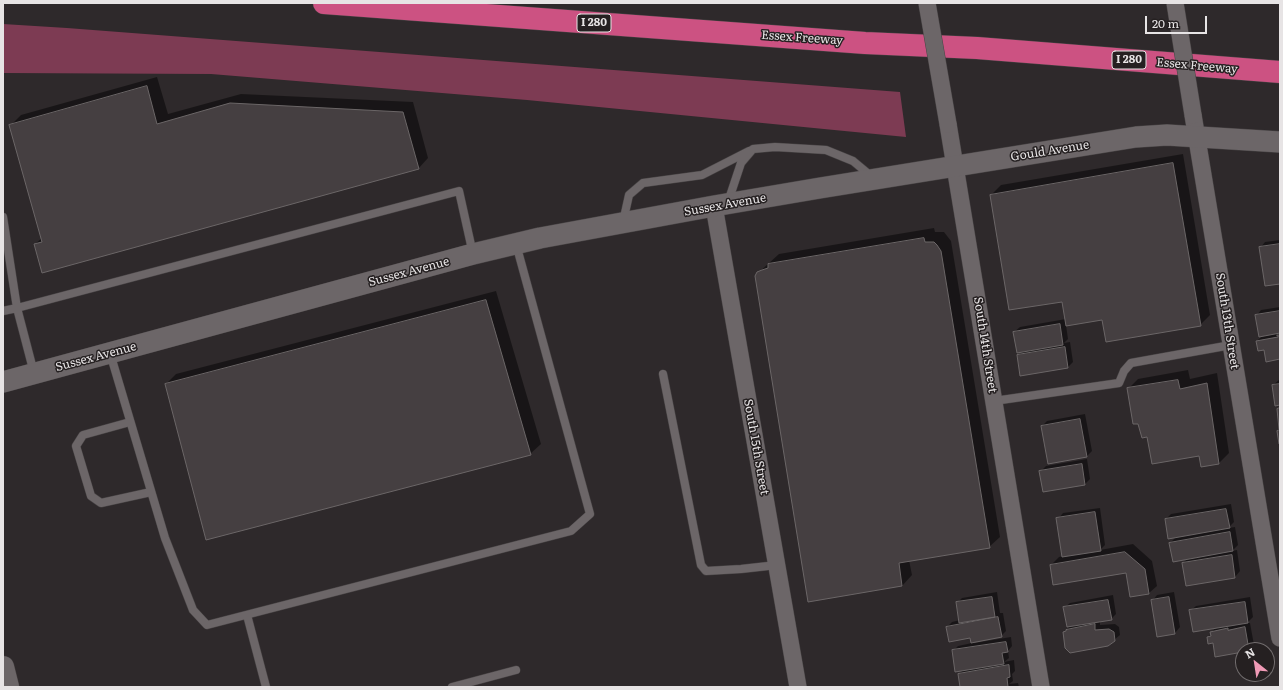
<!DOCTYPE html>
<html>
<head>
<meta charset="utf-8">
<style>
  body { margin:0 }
  #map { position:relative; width:1283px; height:690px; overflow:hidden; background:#2e292b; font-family:Literata,serif }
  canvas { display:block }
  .frame { position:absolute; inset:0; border:4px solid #e7e4e5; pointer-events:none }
  .north { position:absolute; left:1235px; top:642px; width:40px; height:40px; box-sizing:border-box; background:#252021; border:1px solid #736e6f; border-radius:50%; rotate:330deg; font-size:11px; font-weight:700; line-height:16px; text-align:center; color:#e7e4e5 }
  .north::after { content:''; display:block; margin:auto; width:14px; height:18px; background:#f09ab6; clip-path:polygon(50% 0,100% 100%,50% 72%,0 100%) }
  .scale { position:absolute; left:1145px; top:16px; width:62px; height:18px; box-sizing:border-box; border:2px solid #e7e4e5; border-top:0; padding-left:5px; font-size:12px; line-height:14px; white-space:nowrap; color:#e7e4e5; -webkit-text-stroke:3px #252021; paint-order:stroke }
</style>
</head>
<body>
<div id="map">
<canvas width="1283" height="690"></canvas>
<div class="frame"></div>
<div class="north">N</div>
<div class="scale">20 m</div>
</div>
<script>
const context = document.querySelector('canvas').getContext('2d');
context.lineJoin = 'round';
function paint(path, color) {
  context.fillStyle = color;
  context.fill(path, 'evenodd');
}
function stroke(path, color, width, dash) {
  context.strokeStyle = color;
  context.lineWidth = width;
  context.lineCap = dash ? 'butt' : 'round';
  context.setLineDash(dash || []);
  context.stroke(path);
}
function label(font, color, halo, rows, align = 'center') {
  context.font = font + ' Literata,serif';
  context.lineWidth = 3;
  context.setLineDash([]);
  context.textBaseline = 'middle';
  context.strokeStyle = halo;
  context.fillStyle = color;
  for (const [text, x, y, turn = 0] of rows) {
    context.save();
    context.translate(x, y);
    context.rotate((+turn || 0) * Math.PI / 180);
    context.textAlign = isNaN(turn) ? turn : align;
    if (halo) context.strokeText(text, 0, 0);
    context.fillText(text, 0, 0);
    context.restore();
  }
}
paint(new Path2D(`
  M3,24L67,28L900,92L906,137L527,100L211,74L3,73Z`), '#7d3b53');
paint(new Path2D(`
  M157,77L168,114L241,94L413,102L428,158L418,169L35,244L42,238L11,125L21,115Z
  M1183,154L1210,315L1200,325L1103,318L1066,325L1068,339L1064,343L1070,342L1073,362L1068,367L1018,356L1022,351L1014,332L1020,327L1066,319L1063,300L991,195L1001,185Z
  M934,228L935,232H944L951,241L1000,537L989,547L909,560L912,575L902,586L758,273L779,254Z
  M1280,240V283L1260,248L1265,242Z
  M496,291L541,444L530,454L166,384L176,374Z
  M1280,307V358L1264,348L1257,341L1263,335L1256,316L1261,310Z
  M1188,370L1190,379L1217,373L1229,453L1219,463L1200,454L1148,436L1128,389L1138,379Z
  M1279,380H1280V404L1273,385Z
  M1085,414L1092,451L1087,456L1042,426L1047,421Z
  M1087,459L1090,479L1085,484L1044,491L1040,472L1046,466Z
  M1231,504L1234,522L1228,528L1235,527L1238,545L1232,551L1237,550L1240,571L1235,577L1186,585L1183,563L1188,558L1170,543L1177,536L1166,519L1171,514Z
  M1100,508L1105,545L1100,550L1133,544L1152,561L1157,586L1149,593L1131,596L1126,572L1051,565L1059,557L1063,556L1058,519L1063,513Z
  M997,592L1000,613H1003L1006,631L1001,636L973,641L974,643L1011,637L1012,646L1008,651L1009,658L1004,662L1014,660L1015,671L1012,674L1013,681L1009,684L1018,683L1019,687H961L959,674L964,669L953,651L958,646L972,643L971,637L947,627L952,622L960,620L957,603L962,598Z
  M1174,592L1180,627L1175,633L1158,635L1152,601L1157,595Z
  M1113,595L1116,614L1111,619L1100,621V625L1115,624L1119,627L1120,635L1114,640L1064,632L1070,626L1064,608L1070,603Z
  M1250,597L1253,617L1247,623H1250L1254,645L1249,650H1243V651L1214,642L1208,637L1216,627L1190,611L1196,606Z`), '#0007');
const building = new Path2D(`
  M147,86L157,124L230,103L403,112L419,169L42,273L34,244L42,242L9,125Z
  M1173,163L1201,326L1106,342L1102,320L1066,326L1062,302L1009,310L990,195Z
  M924,238L925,242H934L937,245L941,251L990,548L899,563L902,586L808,602L755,276L757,272L762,270L768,268V264Z
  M1280,244V284L1265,286L1259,247Z
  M486,300L531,455L206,540L165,384Z
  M1280,311V333L1259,337L1255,315Z
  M1060,324L1063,345L1017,353L1013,332Z
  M1277,335H1280V359L1266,362L1264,350L1258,351L1256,341L1278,337Z
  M1065,347L1068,368L1020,376L1017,355Z
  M1178,380L1180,389L1207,383L1219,464L1201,467L1199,456L1152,464L1147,437L1142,438L1138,424H1133L1127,388Z
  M1280,384V405L1275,406L1272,385Z
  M1280,408V429H1279L1277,409Z
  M1080,419L1087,457L1048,464L1041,426Z
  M1280,430V443L1279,444L1277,431Z
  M1082,464L1085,485L1043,492L1039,471Z
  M1226,509L1230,528L1168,539L1165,519Z
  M1095,512L1101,551L1062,557L1056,518Z
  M1230,532L1233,551L1173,562L1169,543Z
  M1125,552L1145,569L1149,594L1130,597L1126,573L1053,585L1050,565Z
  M1232,555L1235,578L1186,586L1182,563Z
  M992,597L995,617L959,623L956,602Z
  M1169,597L1175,634L1157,637L1151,600Z
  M1108,600L1112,620L1067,627L1063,607Z
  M1245,602L1248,623L1193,632L1189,610Z
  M998,617L1002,637L971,643L970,638L949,642L946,627Z
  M1095,624V630L1109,629L1114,632L1115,641L1108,646L1070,653L1065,648L1063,632L1066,631V630Z
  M1245,627L1249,650H1243V652L1215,657L1213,643L1208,644L1207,637L1211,636L1210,632L1228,628V630Z
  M1006,642L1008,652L1002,653L1004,664L955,672L952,650Z
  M1009,665L1010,677L1007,678L1008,687H960L958,674Z`);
paint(building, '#453f41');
stroke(building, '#6b6667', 1);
const service = new Path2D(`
  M728,202L741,163L753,149L775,147L826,150L853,161L871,176
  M3,217L17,308L3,311
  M623,222L629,195L643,183L702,175L749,151
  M110,353L165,538L193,610L207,625L571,531L590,514L516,244
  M34,373L17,308L459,191L473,254
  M663,374L701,565L706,571L741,569L777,565
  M994,401L1119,383L1124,371L1131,363L1231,345
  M130,422L83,435L76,446L91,496L101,503L151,492
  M247,615L266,687
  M452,687L516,670`);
const minor = new Path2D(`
  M1193,115L1280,638
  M948,124L1041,687
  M714,206L798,687`);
const tertiary = new Path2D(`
  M3,382L473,254L540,238L714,206L820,188L1136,137L1167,135L1280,142`);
const secondary = new Path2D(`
  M3,667L8,687`);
const motorway = new Path2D(`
  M324,3L865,43L977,48L1280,72`);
stroke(service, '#484445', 9);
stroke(minor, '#484445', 18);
stroke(tertiary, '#484445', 22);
stroke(secondary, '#484445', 23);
stroke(motorway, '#484445', 23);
stroke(service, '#6c6668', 8);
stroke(minor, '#6c6668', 17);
stroke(tertiary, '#6c6668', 21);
stroke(secondary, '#6c6668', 22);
stroke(motorway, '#cc5282', 22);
const minorBridge = new Path2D(`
  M927,3L948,124
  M1175,3L1193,115`);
stroke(minorBridge, '#484445', 18, []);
stroke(minorBridge, '#6c6668', 17);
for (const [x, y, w] of [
  [594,23,34],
  [1129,60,34]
]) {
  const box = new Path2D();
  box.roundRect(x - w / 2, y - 9, w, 18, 3);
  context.fillStyle = '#252021';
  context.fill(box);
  stroke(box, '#e7e4e5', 1);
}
label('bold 11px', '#e7e4e5', null, [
  ["I 280",594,23],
  ["I 280",1129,60]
]);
label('12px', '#e7e4e5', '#252021', [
  ["Essex Freeway",802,38,4],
  ["Essex Freeway",1197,66,5],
  ["Gould Avenue",1050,151,-9],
  ["Sussex Avenue",725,205,-10],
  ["Sussex Avenue",409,272,-15],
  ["South 13th Street",1227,321,81],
  ["South 14th Street",985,345,81],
  ["Sussex Avenue",96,357,-15],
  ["South 15th Street",756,447,80]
]);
</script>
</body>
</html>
